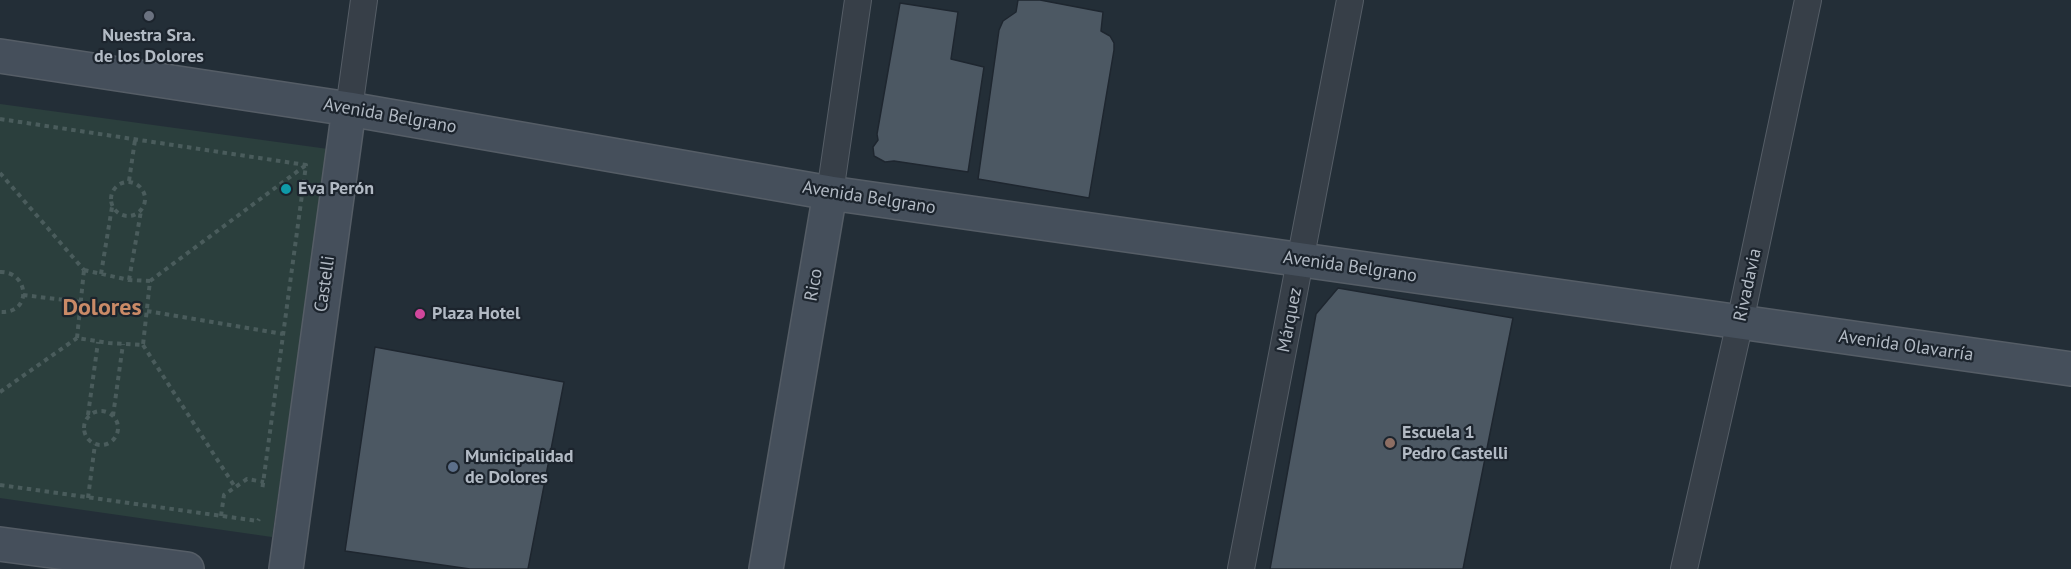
<!DOCTYPE html>
<html>
<head>
<meta charset="utf-8">
<style>
  body { margin:0 }
  canvas { display:block; background:#232e37 }
</style>
</head>
<body>
<canvas width="2071" height="569"></canvas>
<script>
const context = document.querySelector('canvas').getContext('2d');
context.lineJoin = 'round';
function paint(path, color) {
  context.fillStyle = color;
  context.fill(path, 'evenodd');
}
function stroke(path, color, width, dash) {
  context.strokeStyle = color;
  context.lineWidth = width;
  context.lineCap = dash ? 'butt' : 'round';
  context.setLineDash(dash || []);
  context.stroke(path);
}
function label(font, color, halo, rows, align = 'center') {
  context.font = font + ' "PT Sans",sans-serif';
  context.lineWidth = 4.5;
  context.setLineDash([]);
  context.textBaseline = 'middle';
  context.strokeStyle = halo;
  context.fillStyle = color;
  for (const [text, x, y, turn = 0] of rows) {
    context.save();
    context.translate(x, y);
    context.rotate((+turn || 0) * Math.PI / 180);
    context.textAlign = isNaN(turn) ? turn : align;
    if (halo) context.strokeText(text, 0, 0);
    context.fillText(text, 0, 0);
    context.restore();
  }
}
paint(new Path2D(`
  M0,104L328,149L272,537L0,498Z`), '#2b3f3d');
const building = new Path2D(`
  M1018,0H1040L1103,12L1101,31L1110,36L1114,43V50L1089,198L978,179L999,30L1003,21L1016,12Z
  M900,3L958,12L951,59L984,67L968,172L894,161L885,162L874,156L873,147L878,140L877,134Z
  M1338,288L1513,318L1463,569H1270L1316,314Z
  M375,347L564,382L528,569H470L345,551Z`);
paint(building, '#4c5863');
stroke(building, '#1e262f', 1.5);
const street = new Path2D(`
  M349,109L364,0
  M830,193L858,0
  M1241,569L1350,0
  M1684,569L1740,322L1808,0`);
const secondary = new Path2D(`
  M0,56L349,109L830,193L2071,369
  M0,544L187,569
  M286,569L349,109
  M766,569L830,193`);
stroke(street, '#555d66', 28);
stroke(secondary, '#555d66', 36);
stroke(new Path2D(`
  M0,119L306,165L262,491
  M0,173L84,270
  M129,181L135,140
  M111 199a17 17 0 1 1 34 0a17 17 0 1 1-34 0Z
  M84,270L129,280L150,281L143,345L109,343L77,338Z
  M0,272C29,271 33,314 0,312
  M101,274L112,207
  M129,280L141,211
  M150,281L306,165
  M23,295L81,302
  M147,311L283,334
  M143,345L235,487
  M0,392L77,338
  M84 428a17 17 0 1 1 34 0a17 17 0 1 1-34 0Z
  M88,415L98,342
  M113,416L123,344
  M0,485L258,521L259,519
  M88,498L95,444
  M221,516L224,495L247,479L264,482`), '#4a5c5c', 4, [4.5, 4.5]);
stroke(street, '#373f48', 26);
stroke(secondary, '#454f5b', 33);
for (const [x, y, r, color] of [
  [149,16,6,"#6b7280"],
  [286,189,6,"#0f9aa8"],
  [420,314,6,"#d1479c"],
  [1390,443,6,"#8d6e63"],
  [453,467,6,"#5c6f8a"]
]) {
  const dot = new Path2D();
  dot.arc(x, y, r, 0, 2 * Math.PI);
  context.fillStyle = color;
  context.fill(dot);
  stroke(dot, '#1c242d', 2);
}
label('bold 18px', '#b2bac4', '#1c242d', [
  ["Nuestra Sra.",149,36,"center"],
  ["de los Dolores",149,57,"center"],
  ["Eva Perón",298,189],
  ["Plaza Hotel",432,314],
  ["Escuela 1",1402,433],
  ["Pedro Castelli",1402,454],
  ["Municipalidad",465,457],
  ["de Dolores",465,478]
], 'left');
label('18px', '#b2bac4', '#1c242d', [
  ["Avenida Belgrano",390,116,10],
  ["Avenida Belgrano",869,198,9],
  ["Avenida Belgrano",1350,267,8],
  ["Castelli",325,284,-82],
  ["Rico",814,285,-80],
  ["Rivadavia",1748,285,-78],
  ["Márquez",1290,320,-79],
  ["Avenida Olavarría",1906,346,8]
]);
label('bold 24px', '#ca8a67', '#1c242d', [
  ["Dolores",102,308]
]);
</script>
</body>
</html>
